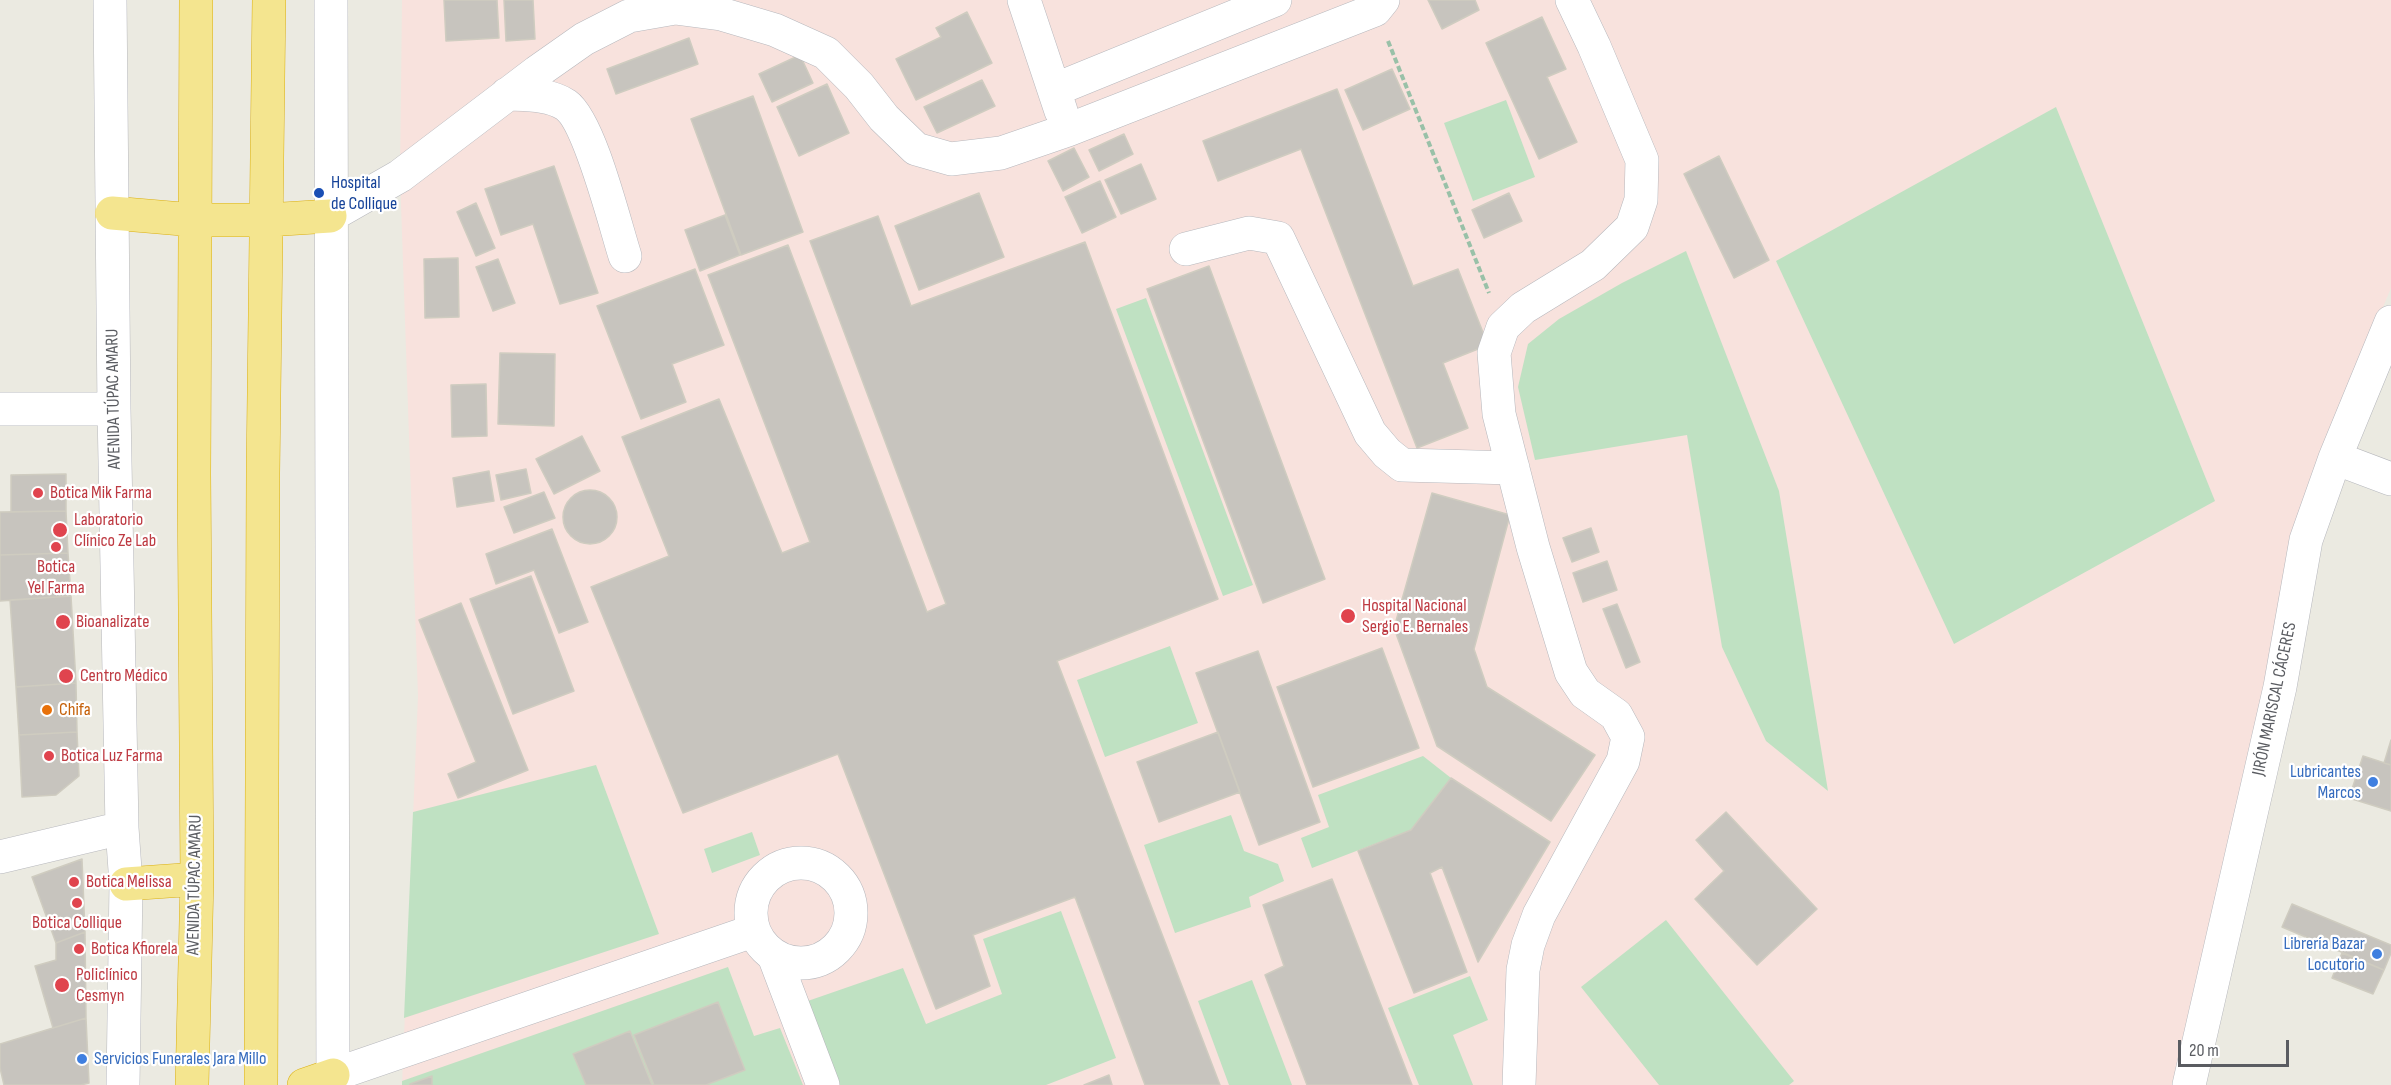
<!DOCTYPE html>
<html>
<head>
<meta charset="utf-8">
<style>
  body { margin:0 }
  #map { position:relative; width:2391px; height:1085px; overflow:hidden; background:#ebeae1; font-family:"Sofia Sans Condensed",sans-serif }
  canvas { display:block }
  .scale { position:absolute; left:2178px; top:1040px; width:111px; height:27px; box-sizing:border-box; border:3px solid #5a5c61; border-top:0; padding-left:8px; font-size:18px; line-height:21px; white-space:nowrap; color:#5a5c61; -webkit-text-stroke:4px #fff; paint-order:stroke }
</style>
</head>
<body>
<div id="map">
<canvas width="2391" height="1085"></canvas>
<div class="scale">20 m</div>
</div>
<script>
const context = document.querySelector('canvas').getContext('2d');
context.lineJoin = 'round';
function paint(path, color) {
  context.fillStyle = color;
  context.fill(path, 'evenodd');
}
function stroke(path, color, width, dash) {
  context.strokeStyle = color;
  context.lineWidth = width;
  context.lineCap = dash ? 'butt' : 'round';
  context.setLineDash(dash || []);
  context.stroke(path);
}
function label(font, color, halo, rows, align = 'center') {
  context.font = font + ' "Sofia Sans Condensed",sans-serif';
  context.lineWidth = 4.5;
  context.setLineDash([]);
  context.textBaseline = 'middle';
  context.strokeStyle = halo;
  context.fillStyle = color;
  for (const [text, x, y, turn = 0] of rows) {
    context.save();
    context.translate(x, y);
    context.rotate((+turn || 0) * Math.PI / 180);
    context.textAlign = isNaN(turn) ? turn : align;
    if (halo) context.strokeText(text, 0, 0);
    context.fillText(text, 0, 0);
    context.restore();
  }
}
paint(new Path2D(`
  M402,0H2391V288L2326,443L2298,536L2172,1085H402L418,696L400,176Z`), '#f8e2dd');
paint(new Path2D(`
  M1506,100L1535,177L1473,201L1444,123Z
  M2056,107L2215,501L1954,644L1776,261Z
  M1686,251L1779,491L1828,791L1766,741L1722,647L1687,435L1535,460L1518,387L1528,344L1559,319L1622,283Z
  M1146,298L1253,585L1223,596L1116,309Z
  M1170,646L1198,723L1105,757L1077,680Z
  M1423,756L1451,778L1411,830L1312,868L1301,838L1329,827L1318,795Z
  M596,765L659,934L404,1018L413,812Z
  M1231,815L1244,851L1278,864L1284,881L1249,897L1251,907L1175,933L1144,845Z
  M752,832L760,855L712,873L704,849Z
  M1061,911L1116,1058L1046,1085H834L802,1003L903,968L926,1024L1002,994L983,939Z
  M1666,920L1794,1081L1789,1085H1659L1581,987Z
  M728,967L754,1036L780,1028L803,1085H402V1081Z
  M1470,976L1488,1020L1453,1035L1473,1085H1419L1388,1008Z
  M1252,980L1292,1085H1229L1198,1001Z`), '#bfe1c2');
const building = new Path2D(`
  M444,0H497L499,38L446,41Z
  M504,0H533L535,39L506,41Z
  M1428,0H1475L1479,10L1442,29Z
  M967,12L992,63L916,100L896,59L941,37L936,28Z
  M1542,17L1566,69L1547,77L1577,142L1539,159L1486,43Z
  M689,38L698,64L616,94L607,69Z
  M800,55L813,83L772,102L759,74Z
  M1392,69L1410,109L1363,130L1345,90Z
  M982,80L995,106L937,133L924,107Z
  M827,84L849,133L799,156L777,107Z
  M1337,89L1413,286L1458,269L1488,345L1443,363L1468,428L1417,448L1301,149L1218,181L1203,141Z
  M753,96L803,232L741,255L691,119Z
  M1124,134L1133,154L1099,171L1089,150Z
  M1074,148L1089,177L1063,191L1048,161Z
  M1719,156L1769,260L1734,278L1684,174Z
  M1141,164L1156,199L1121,214L1105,180Z
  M554,166L598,293L560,304L533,224L501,235L485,189Z
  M1100,181L1116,217L1082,233L1065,197Z
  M979,193L1004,257L919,290L895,226Z
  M1509,193L1522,221L1484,238L1472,210Z
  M476,203L495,248L476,256L457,212Z
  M725,215L740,255L700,271L685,230Z
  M878,216L911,306L1085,242L1218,599L1057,661L1220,1085H1145L1075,897L973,935L990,986L936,1009L838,754L683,813L591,587L669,556L622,437L719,399L782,553L810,542L708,275L788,245L927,612L946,604L810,241Z
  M458,258L459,317L425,318L424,259Z
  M498,259L515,303L493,311L476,267Z
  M1209,266L1325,579L1263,603L1147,289Z
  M695,269L724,345L672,364L686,402L641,419L597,306Z
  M500,353L555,354L554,426L498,424Z
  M486,384L487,436L452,437L451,385Z
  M582,436L600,471L554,494L536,459Z
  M526,469L531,493L501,500L496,475Z
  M489,471L494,501L457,507L453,478Z
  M66,474V511L11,512V475Z
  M563 517a27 27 0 1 1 54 0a27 27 0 1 1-54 0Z
  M544,492L555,518L514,533L504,507Z
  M1432,493L1510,515L1474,649L1487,687L1595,755L1551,821L1437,746L1394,628Z
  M66,511L68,553L0,555V512Z
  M1591,528L1599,552L1572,562L1563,538Z
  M552,529L588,622L559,633L534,570L496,584L486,554Z
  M68,553L71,596L0,601V555Z
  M1607,561L1617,590L1583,602L1573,573Z
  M531,576L574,691L513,714L470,599Z
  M71,596L76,683L16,687L10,600Z
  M461,603L528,770L458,798L448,774L476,762L419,620Z
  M1617,604L1640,662L1626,668L1603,609Z
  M1382,648L1419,748L1313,787L1277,687Z
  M1258,651L1320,822L1259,845L1196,673Z
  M76,683L77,732L19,735L16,687Z
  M77,732L79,776L56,795L22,797L19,735Z
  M1218,732L1240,792L1159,822L1137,762Z
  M2391,740V765L2384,763Z
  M2363,756L2391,765V811L2349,798Z
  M1451,778L1550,842L1478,962L1442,867L1430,873L1467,972L1414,993L1358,851L1411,830Z
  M1726,812L1817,909L1757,965L1695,899L1724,871L1696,840Z
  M82,859L85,932L56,943L32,877Z
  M1332,879L1412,1085H1307L1265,975L1284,966L1263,905Z
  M2292,904L2391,945V953L2384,970L2282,927Z
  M85,932L86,1018L53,1028L35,966L56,960V943Z
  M2342,953L2384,970L2373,994L2332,978Z
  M718,1002L745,1070L706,1085H654L634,1035Z
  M86,1018L89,1083L81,1085H4L0,1068V1044Z
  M630,1031L652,1085H586L573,1054Z
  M1109,1075L1112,1085H1084Z
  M432,1076V1085H410V1084Z`);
paint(building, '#c7c4be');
stroke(building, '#cfccc0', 1.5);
const minor = new Path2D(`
  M110,0L114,409L122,828L126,884L123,1085
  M331,0L333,1085
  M1024,0L1061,111
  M1054,90L1275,0
  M507,94C526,95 550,94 566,105C590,122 615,225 625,256
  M330,216L400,176L537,72L584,39L629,16L675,8L721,14L775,30L826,53L859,86L884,118L916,149L951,159L1001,153L1068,130L1375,10L1383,0
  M1186,249L1249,233L1278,238L1370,433L1387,453L1402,465L1513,468
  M0,409H114
  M2335,458L2391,479
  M0,857L122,828
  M751 913a50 50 0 1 1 100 0a50 50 0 1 1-100 0Z
  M774,956L823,1085
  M333,1075L753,931
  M1519,1085L1523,970L1528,945L1539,915L1623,761L1628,737L1616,715L1585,693L1571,672L1533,547L1499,414L1494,353L1503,327L1523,308L1593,265L1632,227L1641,200L1642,160L1594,46L1572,0
  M2189,1085L2280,687L2306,540L2335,458L2391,322`);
const highway = new Path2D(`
  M112,213L194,220H267L330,216
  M126,884L197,879
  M192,1085L197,879L194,474L196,0
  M261,1085L263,473L269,0
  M304,1085L333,1075`);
stroke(minor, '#b7b8bd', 34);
stroke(highway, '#dbb011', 34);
stroke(new Path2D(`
  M1388,41L1489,293`), '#99c1a8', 4, [6, 3]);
stroke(minor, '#fff', 33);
stroke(highway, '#f4e58f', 33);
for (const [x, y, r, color] of [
  [319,193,6,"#1a4fb4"],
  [38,493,6,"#e0444e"],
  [60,530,8,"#e0444e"],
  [56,547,6,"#e0444e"],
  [1348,616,8,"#e0444e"],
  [63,622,8,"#e0444e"],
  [66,676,8,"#e0444e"],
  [47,710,6,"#e8710a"],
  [49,756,6,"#e0444e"],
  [2373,782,6,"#3f7fe0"],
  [74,882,6,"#e0444e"],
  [77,903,6,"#e0444e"],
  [79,949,6,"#e0444e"],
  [2377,954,6,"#3f7fe0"],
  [62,985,8,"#e0444e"],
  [82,1059,6,"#3f7fe0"]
]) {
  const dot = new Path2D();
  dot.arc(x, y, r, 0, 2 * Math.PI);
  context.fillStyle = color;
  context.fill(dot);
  stroke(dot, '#fff', 2);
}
label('18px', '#164399', '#fff', [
  ["Hospital",331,183],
  ["de Collique",331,204]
], 'left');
label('18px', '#5a5c61', '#fff', [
  ["AVENIDA TÚPAC AMARU",114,399,-91],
  ["JIRÓN MARISCAL CÁCERES",2275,699,-78],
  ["AVENIDA TÚPAC AMARU",195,885,-89]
]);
label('18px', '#be3a42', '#fff', [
  ["Botica Mik Farma",50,493],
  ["Laboratorio",74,520],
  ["Clínico Ze Lab",74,541],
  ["Botica",56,567,"center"],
  ["Yel Farma",56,588,"center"],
  ["Hospital Nacional",1362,606],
  ["Sergio E. Bernales",1362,627],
  ["Bioanalizate",76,622],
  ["Centro Médico",80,676],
  ["Botica Luz Farma",61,756],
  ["Botica Melissa",86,882],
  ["Botica Collique",77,923,"center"],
  ["Botica Kfiorela",91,949],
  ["Policlínico",76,975],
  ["Cesmyn",76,996]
], 'left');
label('18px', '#c56008', '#fff', [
  ["Chifa",59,710]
], 'left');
label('18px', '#366cbe', '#fff', [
  ["Lubricantes",2361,772],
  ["Marcos",2361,793],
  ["Librería Bazar",2365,944],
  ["Locutorio",2365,965],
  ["Servicios Funerales Jara Millo",94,1059,"left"]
], 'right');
</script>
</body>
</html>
